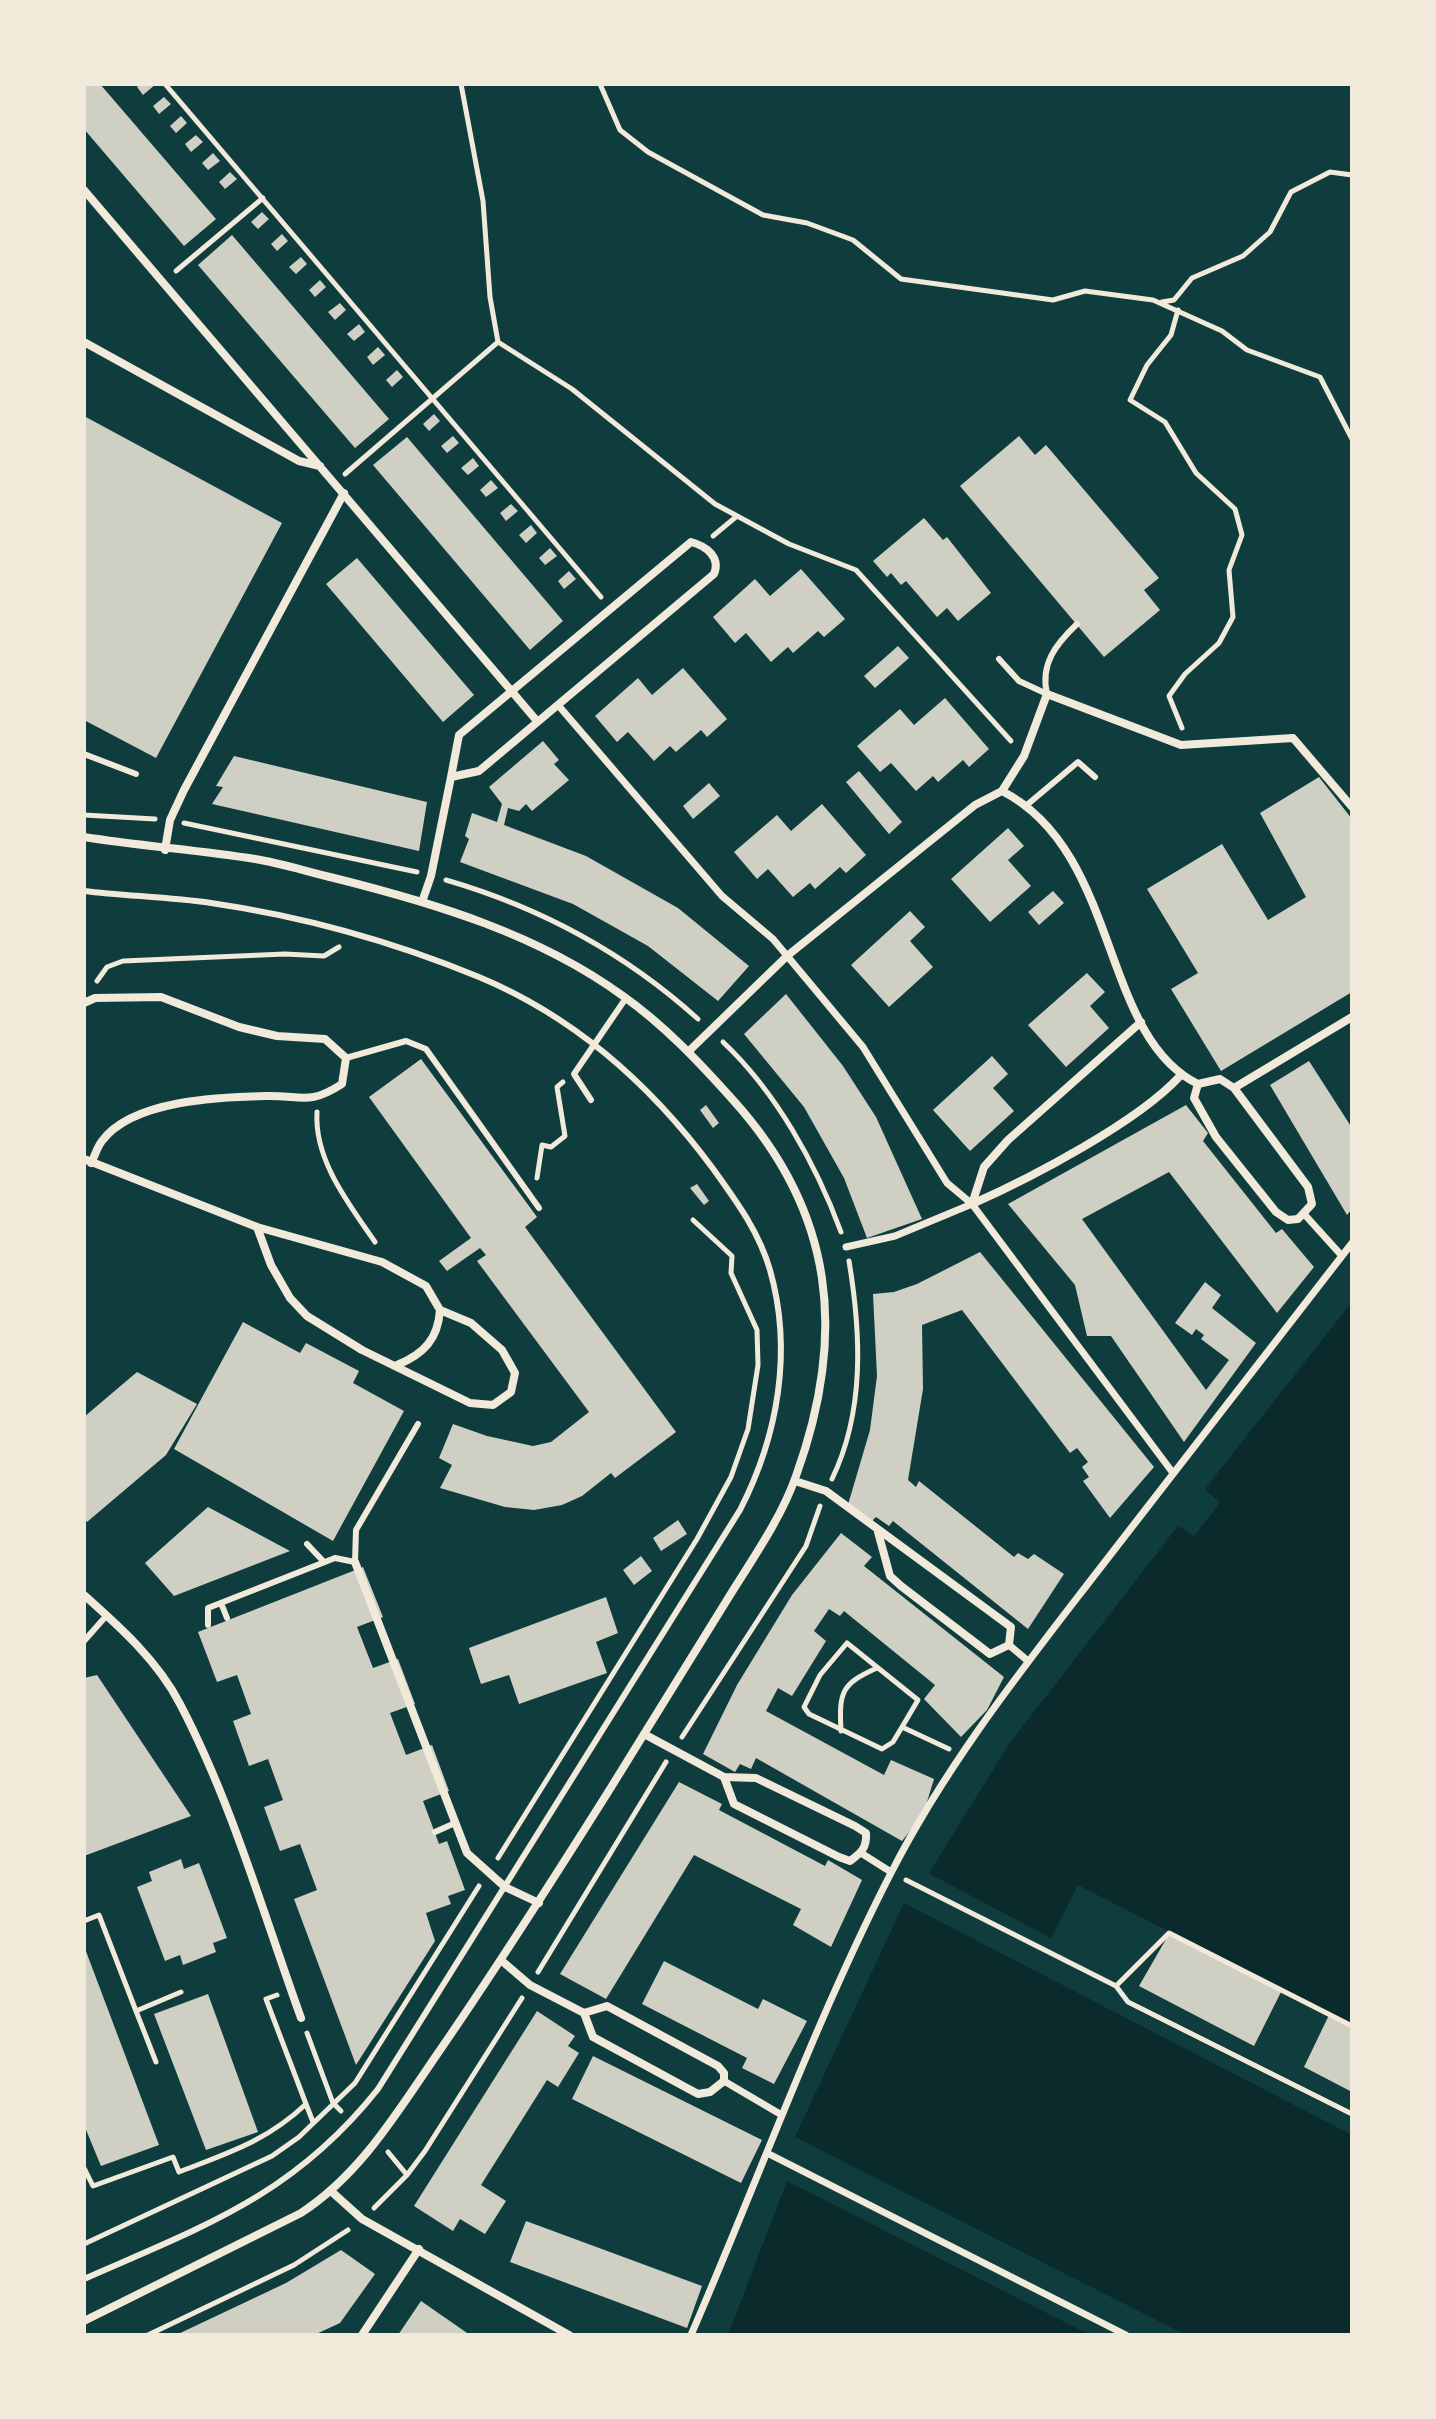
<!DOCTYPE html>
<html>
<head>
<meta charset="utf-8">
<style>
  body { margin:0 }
  #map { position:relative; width:1436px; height:2419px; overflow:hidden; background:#0f3d3e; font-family:Poppins,sans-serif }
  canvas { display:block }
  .frame { position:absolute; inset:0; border:86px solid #f1e9da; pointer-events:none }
</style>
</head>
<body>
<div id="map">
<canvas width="1436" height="2419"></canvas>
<div class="frame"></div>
</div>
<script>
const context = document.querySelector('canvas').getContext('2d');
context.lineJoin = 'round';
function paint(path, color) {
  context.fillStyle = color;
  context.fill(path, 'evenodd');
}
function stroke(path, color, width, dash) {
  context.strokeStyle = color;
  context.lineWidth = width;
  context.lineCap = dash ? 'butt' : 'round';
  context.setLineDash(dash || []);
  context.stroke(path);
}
paint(new Path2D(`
  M1352,1302V2335H728L787,2181L795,2137L904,1903L929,1873L1009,1744L1178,1526L1194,1536L1220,1503L1205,1489Z`), '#0a2a2b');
paint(new Path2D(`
  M928,1873L1051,1938L1078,1885L1352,2025V2135L904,1903Z
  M795,2137L1186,2335H1090L787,2181Z`), '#0f3d3e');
paint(new Path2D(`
  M84,84H100L216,219L184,246L84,129Z
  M140,84H156L143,95L137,87Z
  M164,97L171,104L159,114L153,106Z
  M181,116L187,123L176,133L170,126Z
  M196,135L203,142L191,152L185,144Z
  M213,153L220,161L208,170L202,163Z
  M230,172L237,179L225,189L219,182Z
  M262,212L269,219L258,229L251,222Z
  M282,234L288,241L277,251L271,244Z
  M232,235L389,419L355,448L198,265Z
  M301,257L307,264L296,274L289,267Z
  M320,280L326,287L315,297L309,290Z
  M340,303L346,310L335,320L328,312Z
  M359,324L365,332L354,341L347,334Z
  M378,347L385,355L373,365L367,357Z
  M397,370L403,377L392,387L386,380Z
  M434,414L440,421L429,431L423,424Z
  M84,416L282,523L156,758L84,720Z
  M453,436L459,443L447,453L441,446Z
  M1019,436L1035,455L1046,445L1159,578L1144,590L1160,610L1104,657L960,486Z
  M407,437L563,621L530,650L373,465Z
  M473,458L479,466L468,475L461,468Z
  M491,480L498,488L486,497L480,490Z
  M511,504L518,511L506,521L500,513Z
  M924,518L943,540L947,537L991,593L958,621L947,608L937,617L906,581L901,585L891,573L887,577L873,561Z
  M531,525L537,533L526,543L519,535Z
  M550,548L557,556L545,565L539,558Z
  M357,558L474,695L443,722L326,584Z
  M801,569L845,619L824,637L818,631L793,653L788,647L771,662L746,633L735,643L713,617L755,579L770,596Z
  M569,571L576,579L564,589L558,581Z
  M898,646L909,658L875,688L864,676Z
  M683,668L727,719L707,737L701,730L676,752L670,746L654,761L628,732L617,742L595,716L638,678L652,695Z
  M945,698L989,749L969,767L963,760L938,782L933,776L916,791L891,763L880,772L857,746L900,709L914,725Z
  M543,741L559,760L554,764L569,780L532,811L526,804L519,811L508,808L504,825L586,856L678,908L749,966L718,1001L648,946L573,904L460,862L469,839L465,836L472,813L497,822L502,804L489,787Z
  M234,756L427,802L419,851L212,804L223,787L216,786Z
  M859,771L902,822L889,834L846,782Z
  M1319,777L1352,819V992L1221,1071L1171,989L1198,973L1147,889L1222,844L1268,920L1306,897L1260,813Z
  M709,783L720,796L693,819L683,806Z
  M822,804L866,855L846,873L840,867L815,889L810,883L793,897L768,869L757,879L734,852L777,815L791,831Z
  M1008,828L1024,846L1008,860L1031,886L990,922L951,879Z
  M1053,891L1064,903L1039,925L1028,912Z
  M910,911L925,927L910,941L933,967L889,1007L851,965Z
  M1087,973L1105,992L1090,1006L1109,1028L1066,1067L1028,1025Z
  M786,994L843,1066L876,1117L922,1219L867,1238L844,1178L804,1107L744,1034Z
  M992,1056L1008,1074L993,1088L1014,1111L970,1151L933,1110Z
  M421,1059L537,1217L525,1227L676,1432L615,1478L611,1473L582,1496L562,1505L534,1510L505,1507L440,1488L452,1465L439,1458L453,1424L487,1436L533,1446L551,1442L589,1412L477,1261L486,1255L480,1248L447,1271L439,1261L471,1238L369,1097Z
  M1309,1061L1352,1128V1209L1347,1215L1270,1085Z
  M706,1105L719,1123L713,1128L700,1110Z
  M1186,1105L1208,1133L1203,1141L1276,1233L1282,1229L1314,1267L1277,1313L1169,1172L1082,1219L1206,1390L1229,1360L1201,1339L1204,1335L1196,1329L1192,1335L1175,1323L1205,1282L1221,1295L1212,1308L1256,1343L1184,1442L1111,1336H1087L1075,1285L1008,1204Z
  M697,1184L709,1201L704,1205L690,1188Z
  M980,1252L1154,1467L1110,1518L1083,1481L1089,1477L1082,1467L1088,1462L1077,1448L1070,1453L962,1310L922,1325L923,1389L908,1480L916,1487L919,1481L1014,1557L1018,1553L1028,1559L1034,1554L1064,1574L1028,1629L893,1521L889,1526L876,1517L868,1525L847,1508L870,1430L877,1376L873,1294L894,1292L917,1284Z
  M243,1322L300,1353L306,1343L359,1371L353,1383L404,1411L333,1541L174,1449Z
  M137,1372L197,1404L166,1455L87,1522L84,1518V1417Z
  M208,1507L290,1551L174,1596L145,1563Z
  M678,1520L687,1534L661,1551L653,1538Z
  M841,1533L872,1557L864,1566L1004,1677L987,1710L961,1737L924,1699L935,1685L844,1611L840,1616L829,1609L814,1631L826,1641L792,1696L778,1688L766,1711L884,1775L891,1760L934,1779L923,1815L902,1841L756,1758L751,1769L740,1764L735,1772L703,1754L737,1685L792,1595Z
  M641,1556L652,1571L634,1585L623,1570Z
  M363,1567L383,1617L357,1627L373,1668L398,1659L415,1704L390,1713L406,1755L432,1745L449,1791L423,1801L439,1844L447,1841L465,1890L448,1896L451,1904L426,1913L435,1941L356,2065L294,1899L317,1890L300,1844L280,1851L264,1807L283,1800L268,1759L249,1766L233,1721L251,1714L237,1675L217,1682L198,1632Z
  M606,1597L618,1633L596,1642L607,1673L519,1704L509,1675L481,1684L469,1648Z
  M97,1675L191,1816L84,1856V1678Z
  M679,1782L722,1804L719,1810L825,1866L828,1860L862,1880L831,1947L793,1925L801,1909L694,1855L606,1999L560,1974Z
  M181,1859L184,1869L199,1863L227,1938L213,1943L216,1952L183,1965L180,1955L165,1961L137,1887L152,1881L149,1872Z
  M1169,1934L1282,1990L1254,2046L1139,1986Z
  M84,1946L159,2145L101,2166L84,2125Z
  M664,1961L758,2009L763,1999L807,2021L774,2084L742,2068L747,2058L642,2004Z
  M208,1994L258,2132L206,2150L154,2014Z
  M537,2011L575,2036L568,2046L579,2053L558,2087L547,2080L481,2185L506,2201L485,2234L460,2219L453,2231L414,2206Z
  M1329,2015L1352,2027V2092L1304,2067Z
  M593,2056L762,2140L741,2183L572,2099Z
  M526,2221L702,2286L687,2328L510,2262Z
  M341,2250L375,2274L340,2323L314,2335H176L286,2283Z
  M421,2301L470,2335H398Z`), '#cfcfc3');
stroke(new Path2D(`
  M165,84L601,597
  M461,84L483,201L490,297L498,342L572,389L715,504L789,544L856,570L1011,741
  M600,84L620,130L648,152L763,215L807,223L853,240L901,279L1053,300L1085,291L1153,300L1222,331L1247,350L1320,377L1352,439
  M176,271L263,198
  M1162,302L1174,300L1192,278L1243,256L1270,232L1291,192L1330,172L1352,175
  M1178,310L1171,335L1147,365L1130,400L1165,422L1196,473L1235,509L1242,535L1229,570L1233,617L1219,643L1185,674L1169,696L1182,728
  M345,474L498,342
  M713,536L737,516
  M84,815L155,819
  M184,823L417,872
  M446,880C539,907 626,954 698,1019
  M97,981L107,967L123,961L285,954L324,956L339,947
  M723,1042C776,1092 816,1164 841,1232
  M317,1112C314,1160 349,1204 375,1242
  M537,1178L542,1145L551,1147L565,1136L557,1087L563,1082
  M832,1479C865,1411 861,1333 849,1261
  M902,1727L893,1742L882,1749L809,1714L804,1707L820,1675L847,1643L918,1700L902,1727L949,1749
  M841,1731C839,1692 841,1684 877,1668
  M682,1737L806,1546L820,1506
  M498,1858L697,1539L731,1477L748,1429L758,1365L757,1330L731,1273L732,1256L693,1220
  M906,1880L1116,1986L1128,2002L1352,2114
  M84,1921L99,1915L136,2011L181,1992
  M538,1972L666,1762
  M1116,1986L1169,1933L1352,2026
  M136,2011L156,2062
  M307,2033L333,2103L341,2111
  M306,2104L313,2122
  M388,2152L407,2175
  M84,2168L93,2186L173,2157L179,2172C228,2153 267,2141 306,2104L266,1999L277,1995
  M374,2208L407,2175L425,2151L522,1998
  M84,2244L272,2156L299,2137L355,2083L479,1886
  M148,2335L294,2265L348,2230`), '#f1e9da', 5);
stroke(new Path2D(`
  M999,659L1019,681L1047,694
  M1047,694C1040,664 1056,644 1077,624
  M84,754L136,774
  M1028,804L1078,762L1095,777
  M84,891C126,896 169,897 211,903C301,916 394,942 479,977C575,1017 653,1087 714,1170C737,1202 759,1232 770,1270C793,1351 778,1436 740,1510L378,2089C293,2196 204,2226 84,2279
  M346,1058L406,1041L426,1049L539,1208
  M591,1100L574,1074L626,998
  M307,1544L324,1562
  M221,1603L227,1618
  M208,1625V1608L335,1558L355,1562L356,1530L418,1424
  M84,1641L107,1615
  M435,1832L455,1823`), '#f1e9da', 6);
stroke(new Path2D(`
  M558,705L722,896L773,939L863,1047L947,1183L972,1204L1173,1473
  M1305,1215L1342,1256
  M846,1247L895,1236L972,1204
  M1009,1645L1028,1661
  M861,1853L891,1872
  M724,2081L780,2114
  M767,2153L1126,2335
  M691,2335C758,2181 814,2023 891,1873C944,1769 1016,1677 1087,1585C1174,1471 1264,1358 1352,1243`), '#f1e9da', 7);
stroke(new Path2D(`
  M84,190L537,721
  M84,342L299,461L320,466
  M1002,791L1024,756L1047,694L1181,745L1293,738L1352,807
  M1002,791C1121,852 1099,1035 1198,1084
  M84,837C141,846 198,850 255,859C281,863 308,872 334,878C434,903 538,934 623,996C664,1025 699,1062 733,1100C835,1213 847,1335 796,1476C781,1519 751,1561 727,1600C688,1663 649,1726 610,1789C554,1878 498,1966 438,2053C398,2111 361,2174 301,2213L84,2321
  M165,850L170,820L184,790L344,493
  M422,902L431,876L451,777L479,771L714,574C721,557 706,546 691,542L459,735L451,777
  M84,1003L95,998L161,997L239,1027L277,1036L325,1039L346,1058L342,1084C308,1106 302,1095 265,1096C220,1097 132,1100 102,1141C97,1147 95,1156 91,1163
  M689,1051L787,956L975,805L1002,791
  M1198,1084L1194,1098L1216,1137L1276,1212L1288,1220L1298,1219L1312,1204L1308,1187L1234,1088
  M1198,1084L1220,1079L1234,1088L1352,1017
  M84,1159L257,1227L382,1262L426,1286L440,1310L471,1323L502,1350L515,1373L511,1392L493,1405L470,1403L362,1350L307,1316L290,1298L271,1265L257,1227
  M972,1204L984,1167L1008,1140L1141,1022
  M972,1204C1031,1178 1138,1122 1180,1076
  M397,1365C424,1354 438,1339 440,1310
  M795,1481L826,1491L1011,1627L1009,1645L990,1654L901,1586L890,1576L878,1532
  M355,1562L467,1853L505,1887L539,1903
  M84,1595C120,1627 158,1661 180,1704C232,1803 263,1913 301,2018
  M644,1734L724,1777L756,1778L855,1826L866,1833C867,1848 861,1853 850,1861L839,1857L734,1804L724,1777
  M502,1961L530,1985L584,2013L607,2006L718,2066L724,2073V2081L710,2092L698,2094L593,2037L584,2013
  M332,2192L362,2219L569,2335
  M362,2335L419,2249`), '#f1e9da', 8);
</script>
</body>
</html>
